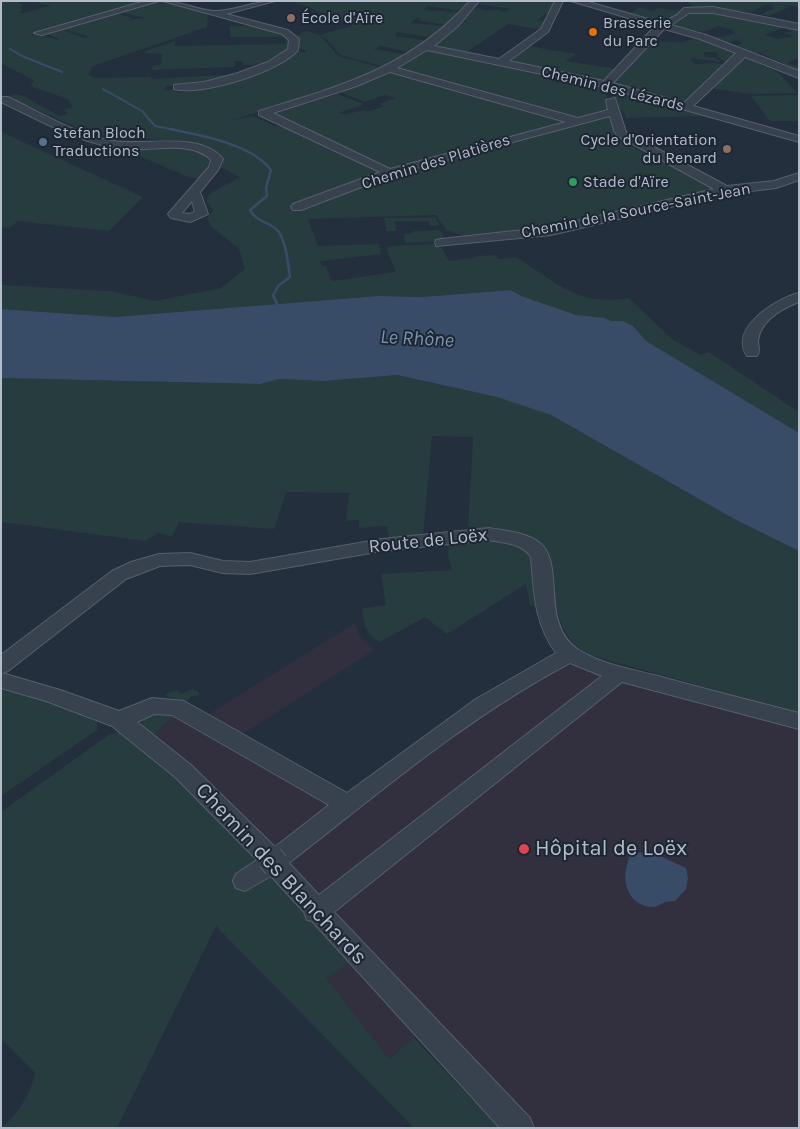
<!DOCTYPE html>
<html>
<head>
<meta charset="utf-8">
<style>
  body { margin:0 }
  #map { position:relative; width:800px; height:1129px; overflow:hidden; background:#242f3e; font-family:Karla,sans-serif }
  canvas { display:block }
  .frame { position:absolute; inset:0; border:2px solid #b4bcc9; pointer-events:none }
</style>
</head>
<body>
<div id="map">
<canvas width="800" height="1129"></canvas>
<div class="frame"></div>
</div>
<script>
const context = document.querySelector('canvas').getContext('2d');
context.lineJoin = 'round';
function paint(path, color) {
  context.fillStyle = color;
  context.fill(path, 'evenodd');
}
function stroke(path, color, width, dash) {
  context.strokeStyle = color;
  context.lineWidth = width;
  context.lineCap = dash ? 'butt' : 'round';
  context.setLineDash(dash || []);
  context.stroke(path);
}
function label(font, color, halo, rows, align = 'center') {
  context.font = font + ' Karla,sans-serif';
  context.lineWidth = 4;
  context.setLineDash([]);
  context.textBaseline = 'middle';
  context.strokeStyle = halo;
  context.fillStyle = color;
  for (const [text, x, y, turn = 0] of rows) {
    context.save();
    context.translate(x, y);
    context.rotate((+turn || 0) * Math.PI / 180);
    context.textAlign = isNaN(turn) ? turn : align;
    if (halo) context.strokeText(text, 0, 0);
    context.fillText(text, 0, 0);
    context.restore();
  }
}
paint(new Path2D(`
  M355,623L360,637L374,650L238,737L356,798L494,697L502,703L543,674L564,666H577L799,726V1128H520L426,1028L389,1059L326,978L351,962L144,746L184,703L206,716Z`), '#32303f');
paint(new Path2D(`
  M1,1H15L23,5L20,8L23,9L20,12L23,13L51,6L37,3L40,2L38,1H152L35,32L57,40L59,39L44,33L58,28L85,38L89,37L61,28L115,13L132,18L129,20L145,18L119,12L162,1L208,13L207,27L93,66L88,75L96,78L151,77V79L238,74L207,83L167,86L164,90H178L176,92L178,93L199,88L203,90L209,89L206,87L266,72L260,70L283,61L298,51L304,53L307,51L299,48L297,35H304L299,33L307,31L320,35L352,26L293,1H473L462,11L427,6L424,10L461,12L447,25L421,21L418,17L410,23L446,26L434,38L397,32L395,36L429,41L409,52L381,46L374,49L409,55L385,67L340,55L326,38L318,35L323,38L338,56L383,68L359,80L232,120L253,116L277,127L285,125L382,171L397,172L613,115L620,138L624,142L659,162L666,160L717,189L547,230L470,238L446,230L436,215L308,219L318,246L379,244L381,254L320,261L322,266H326L332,281L396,272L386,248L391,246L435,244L441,247L449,261L477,257L476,256L496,255L498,259L516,257C556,282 578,307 629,298L673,340L701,355L709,352L799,412V438L537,308L511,290L422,297L378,296L115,317L1,309V285L110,291L155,301L221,288L245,269L239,249L211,226L207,218L213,211L207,201L209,194L240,177L221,167L222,157C213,141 147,139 128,137L116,133L99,136C106,140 113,133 120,138L116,141H109L10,98L12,94L24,96L59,116L68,114L64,110L73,107L68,99L30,86L34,81L33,80L1,63Z
  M480,1H557L552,14L546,13L538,20L548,22L544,30L508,24L464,54L432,47L458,25H466L460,24L466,21L465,19L477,7L483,10H500L502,12L511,9L478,4Z
  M686,1H799V7L779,4L789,7L769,16L762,14L774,8L771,6L774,4L764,5L751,12L744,11L739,14L690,7L692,5Z
  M639,7L653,11L658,8L682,11L669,22H659L630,14Z
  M695,9L786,26L765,35L778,39L793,36L785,33L793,31L787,29L799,27V58L787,63L799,66V70L760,53L774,49L756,53L736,45L743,43L738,41L743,39L724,43L707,36L723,37L735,33L732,31L734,30L718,26L704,32L671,26L670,24L688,12Z
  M230,26H256L285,37H230Z
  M285,38H289L292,46C278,64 264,64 243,65V61H235V66L232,67L152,70L153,66L161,64L162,54L145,53V51L175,41V46L286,44Z
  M698,38L735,52V56L726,61L720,60L717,52H705L703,56L716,58L721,62L690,58L695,64L715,63L725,65L686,103L612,82L650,41L683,42Z
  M527,46L576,54L566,61L617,69L606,81L602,82L506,61Z
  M426,49L604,86L610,109L575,118L397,69Z
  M742,56L779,73L797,93L750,94L709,88Z
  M395,72L564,117L565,122L397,169L385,168L270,114L337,94L362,103V105L338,113C348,117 359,108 370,111L384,106L379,104L395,98L385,95L365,102L340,92Z
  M611,89L712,116L626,118L624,112L616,108Z
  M798,95L799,121H770L751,96Z
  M1,132L143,197L109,231L18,221L9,228L1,227Z
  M103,146L189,149L203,152L212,161L199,179L188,177L128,151L102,148Z
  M435,217L439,225L430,226L428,221H395L396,231H386L384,218Z
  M438,230L442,232L445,241L405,243L404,234H412L414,231Z
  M397,375L497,397L551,415L736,520L799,551V713L589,655C554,633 559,610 552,575L537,607L530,605L526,584L447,634L425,617L380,642C365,634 364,624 362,608L386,605L381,574L452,570L448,556L449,539L468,531L473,437L432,436L423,535L389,540L387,526L359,528V520L346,521L349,493L286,492L274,529L179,522L172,537L159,533L145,541L1,522V378L260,384L279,379L324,381Z
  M1,687L56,704L97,722V730L1,796Z
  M193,689L199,692V695L192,696L185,702L164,695L176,690L182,694Z
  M154,713L174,714L152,737L141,728L143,720Z
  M122,732L180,777L297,899L310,920L351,962L326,978L389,1059L414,1038L499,1128H414L216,926L117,1128H1C17,1116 31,1093 35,1073L1,1039V812L110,734Z`), '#263c3f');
paint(new Path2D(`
  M511,290L521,296L576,315L605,318L611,321H623L633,326L646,341L799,433V551L736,520L551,415L497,397L397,375L324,381L279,379L260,384L1,378V309L115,317L378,296L422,297Z
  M633,852L656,854L686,868L688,878L686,889L675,901L665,902L655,907C631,908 621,885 627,866C629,860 627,857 633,852Z`), '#394c67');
stroke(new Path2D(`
  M10,49L22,56L62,72
  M103,89L142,111L155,126L176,130`), '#394c67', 2);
stroke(new Path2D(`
  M169,129C200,135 252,144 271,170L266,188L267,196L250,210C256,222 270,222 278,231C286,240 288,265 290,277L278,286L273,296`), '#394c67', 2.5);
stroke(new Path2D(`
  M273,295L277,304`), '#394c67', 3);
const minor = new Path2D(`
  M145,1H159L42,35L34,33Z
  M163,1C181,1 202,12 217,11C237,10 255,1 275,1L226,14L288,30L299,39L298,50C279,72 203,96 174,89V85L204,82L235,74L268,62L288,49L289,40L282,34Z
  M470,1H479L458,26L434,46L499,59L541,29L555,1H563L548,32L509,61L604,81L655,26L571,1H585L662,23L677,15L684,8L713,7L799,24V30L713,13H689L671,25L706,35L799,71V78L745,57L693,106L799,136V142L604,87L427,50L397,68L578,118L608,110L606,100L615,98L626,132L727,186L774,181L799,173V180L776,188L725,194L551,235L436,246L435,243L436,240L441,239L551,227L714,189L618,136L614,131L610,116L401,172L301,210H293L291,207L293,204L380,172L259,115V111C341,86 411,67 470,1ZM664,29L700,39L736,53L684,103L613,83ZM390,72L566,122L390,169L273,113L354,87Z
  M1,97H8C41,113 76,134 113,141C144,146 201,131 223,159L218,170L200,192L208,214L190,222L171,218L168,214L209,167L211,160C192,140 154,151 130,149C84,147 42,121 1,102ZM192,201L195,212L189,214L182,213Z
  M799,293V302C781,309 760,321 758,341C758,347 761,351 757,356H747C728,328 777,298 799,293Z
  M489,528C506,531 526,532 540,543C566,565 539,625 579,650C603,665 632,669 658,676C705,689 752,701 799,713V729L622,682L334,912L530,1118L534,1128H500L312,921L307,920L304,912L271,876L245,891L236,888L233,881L236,874L257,860L175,777L112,726L46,701L1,688V655L112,571L131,562L159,554L190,553L223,561L250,562L382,539ZM489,540C504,543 522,543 531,557C534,592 534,623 556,653L476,699L347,793L184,701L152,698L119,711L60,690L2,673L8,671L126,579L160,566L190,565L223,573L250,574L382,551ZM570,663L602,676L319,895L289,863C379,793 469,716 570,663ZM154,714L172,715L329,805L275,847L191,765L137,722Z`);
stroke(minor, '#565f6c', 2);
paint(minor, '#38414e');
const minorBridge = new Path2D(`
  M270,858L276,865`);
stroke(minorBridge, '#565f6c', 28, []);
stroke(minorBridge, '#38414e', 26);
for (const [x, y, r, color] of [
  [291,18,5,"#8d6e63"],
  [593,32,5,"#e8710a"],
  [43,142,5,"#5c6f8a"],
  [727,149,5,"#8d6e63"],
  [573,182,5,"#2e9e5b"],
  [524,849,6,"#e0444e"]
]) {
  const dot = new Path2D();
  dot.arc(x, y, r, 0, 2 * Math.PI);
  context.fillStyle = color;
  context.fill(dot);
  stroke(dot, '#1d2633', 2);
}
label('16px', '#b4bcc9', '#1d2633', [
  ["École d'Aïre",301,18],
  ["Brasserie",603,23],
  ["du Parc",603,41],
  ["Stefan Bloch",53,133],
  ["Traductions",53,151],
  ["Cycle d'Orientation",717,140,"right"],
  ["du Renard",717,158,"right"],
  ["Stade d'Aïre",583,182]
], 'left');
label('16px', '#b4bcc9', '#1d2633', [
  ["Chemin des Lézards",613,89,14],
  ["Chemin des Platières",436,162,-17],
  ["Chemin de la Source-Saint-Jean",636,211,-11]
]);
label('19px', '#b4bcc9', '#1d2633', [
  ["Route de Loëx",428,541,-6]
]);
label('italic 20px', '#7c92b1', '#1d2633', [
  ["Le Rhône",417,339,3]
]);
label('22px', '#b4bcc9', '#1d2633', [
  ["Hôpital de Loëx",535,849]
], 'left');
label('22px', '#b4bcc9', '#1d2633', [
  ["Chemin des Blanchards",281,874,47]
]);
</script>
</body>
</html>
